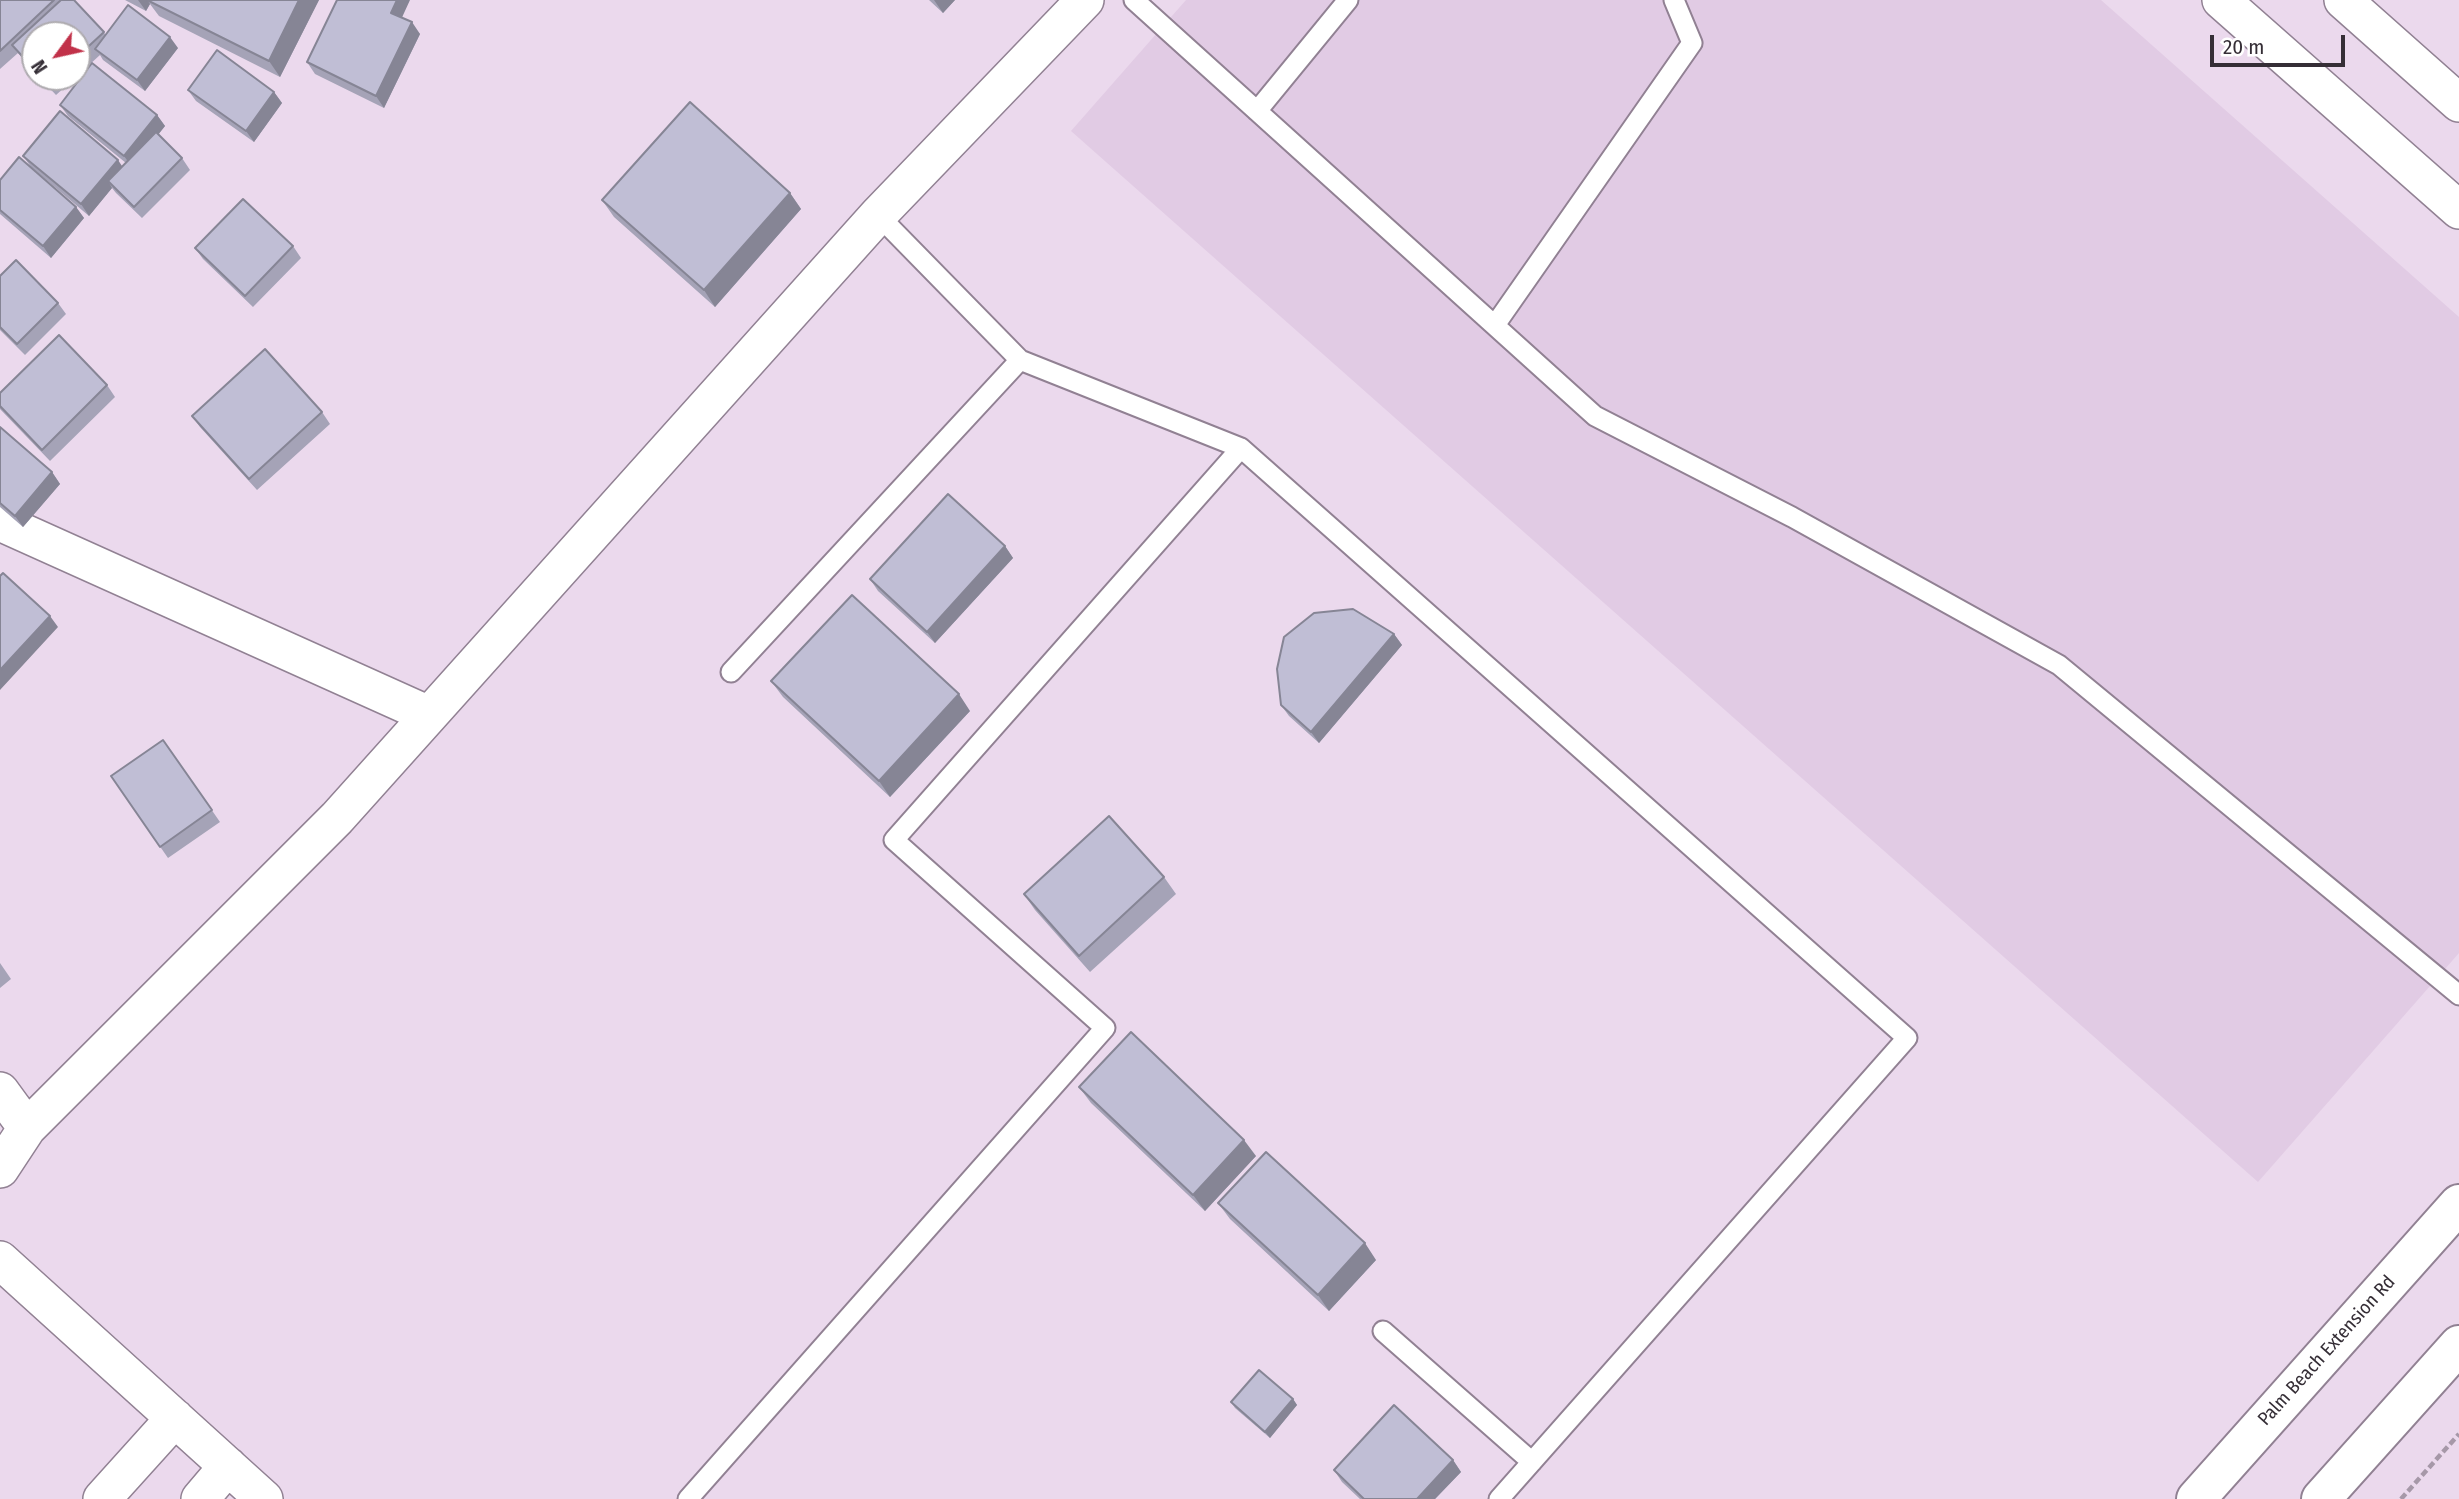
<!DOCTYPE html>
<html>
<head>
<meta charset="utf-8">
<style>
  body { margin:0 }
  #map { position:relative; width:2459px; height:1499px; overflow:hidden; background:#ebd9ed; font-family:"Fira Sans Condensed",sans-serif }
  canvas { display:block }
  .north { position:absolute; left:21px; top:21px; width:70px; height:70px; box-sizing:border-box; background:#fff; border:2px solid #aeabaf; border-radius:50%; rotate:237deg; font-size:19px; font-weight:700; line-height:28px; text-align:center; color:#352e36 }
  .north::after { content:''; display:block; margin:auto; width:24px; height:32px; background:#c13149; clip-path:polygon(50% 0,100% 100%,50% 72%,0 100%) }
  .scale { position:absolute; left:2210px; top:35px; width:135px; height:32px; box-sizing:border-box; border:4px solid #352e36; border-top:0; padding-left:9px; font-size:21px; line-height:24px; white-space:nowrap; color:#352e36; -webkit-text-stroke:5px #fff; paint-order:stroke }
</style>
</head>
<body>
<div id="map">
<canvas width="2459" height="1499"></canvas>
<div class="north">N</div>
<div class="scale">20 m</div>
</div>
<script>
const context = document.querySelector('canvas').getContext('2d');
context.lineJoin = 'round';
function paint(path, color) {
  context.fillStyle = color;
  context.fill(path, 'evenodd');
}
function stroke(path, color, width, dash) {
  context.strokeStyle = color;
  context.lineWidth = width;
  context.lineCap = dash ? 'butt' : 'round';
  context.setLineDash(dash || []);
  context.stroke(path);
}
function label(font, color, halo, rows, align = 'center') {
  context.font = font + ' "Fira Sans Condensed",sans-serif';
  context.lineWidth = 7;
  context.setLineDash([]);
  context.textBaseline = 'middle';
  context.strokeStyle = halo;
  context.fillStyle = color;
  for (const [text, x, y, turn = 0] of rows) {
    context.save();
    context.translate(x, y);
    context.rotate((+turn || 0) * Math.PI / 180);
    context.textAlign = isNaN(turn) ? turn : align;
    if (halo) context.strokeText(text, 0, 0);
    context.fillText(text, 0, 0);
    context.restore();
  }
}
paint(new Path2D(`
  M1186,0H2101L2459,317V953L2258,1182L1071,131Z`), '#e1cbe4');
const lane = new Path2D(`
  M1134,0L1595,416L1792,517L2059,665L2459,995
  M1257,111L1348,0
  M878,215L1020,360L1241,448L1907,1038L1499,1499
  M1495,325L1692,43L1674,0
  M731,672L1020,360
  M1383,1331L1532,1462
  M688,1499L1105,1028L894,840L1241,448`);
const street = new Path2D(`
  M2221,0L2459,210
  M2343,0L2459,103
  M0,522L429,715
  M0,1091L27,1128
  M0,1169L27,1128L337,818L878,215L1085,0
  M0,1260L264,1499
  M102,1499L175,1418
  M200,1499L228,1466`);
const secondary = new Path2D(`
  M2196,1499L2459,1204
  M2321,1499L2459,1345`);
stroke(lane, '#918193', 23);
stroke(street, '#918193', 40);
stroke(secondary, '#918193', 42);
stroke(new Path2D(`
  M2401,1499L2459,1434`), '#a698a8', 4.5, [7, 3.5]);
stroke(lane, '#fff', 19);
stroke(street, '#fff', 37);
stroke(secondary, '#fff', 38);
paint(new Path2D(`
  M0,0H74L106,35L178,48L145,91L103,60L100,55L77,76V35H35V72L18,53L0,69Z
  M125,0H319L280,77L159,16L150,4L146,11Z
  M929,0H955L943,13Z
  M402,18L420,34L384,108L315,74L307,62Z
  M39,77H76L56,95Z
  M188,90L274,92L282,103L254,142L196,101Z
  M60,105L157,115L165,126L158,135L182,158L190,170L142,218L116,193L112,188L89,216L31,167L23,156L122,166L126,163L68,116Z
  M0,180L76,207L84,218L51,258L0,214Z
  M790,193L801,209L715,307L614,217L602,200Z
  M293,246L301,258L253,307L203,259L195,248Z
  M0,276L58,303L66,314L25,355L0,330Z
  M107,385L115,397L50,461L0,409V393Z
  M322,412L330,424L257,490L200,427L192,416Z
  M0,427L52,472L60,484L23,527L0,507Z
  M1005,546L1013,558L935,643L878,591L870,579Z
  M1394,634L1402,645L1319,743L1289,716L1281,705Z
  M771,681L970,711L890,797L783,697Z
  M163,740L220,822L168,858L111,776Z
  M1164,877L1176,894L1090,972L1035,910L1024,894Z
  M0,963L11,979L0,988Z
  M1079,1087L1256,1156L1205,1211L1091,1103Z
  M1218,1203L1376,1260L1329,1311L1230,1219Z
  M1293,1399L1297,1405L1270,1438L1235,1408L1231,1402Z
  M1453,1460L1461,1472L1435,1499H1360L1342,1482L1334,1470Z`), '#a5a3b7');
paint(new Path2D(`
  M138,0H147L150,4L146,11Z
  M299,0H319L280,77L269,61Z
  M397,0H410L399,24L391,13Z
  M934,0H955L943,13Z
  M412,22L420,34L384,108L376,96Z
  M170,37L178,48L145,91L137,80Z
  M274,92L282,103L254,142L246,131Z
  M157,115L165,126L132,167L124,156Z
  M118,160L126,172L108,181L112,188L89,216L81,204Z
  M790,193L801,209L715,307L704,290Z
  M76,207L84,218L51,258L43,246Z
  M52,472L60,484L23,527L15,516Z
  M1005,546L1013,558L935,643L927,632Z
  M50,616L58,627L0,690V670Z
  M1394,634L1402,645L1319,743L1311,732Z
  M959,694L970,711L890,797L879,781Z
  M1244,1140L1256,1156L1205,1211L1193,1195Z
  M1365,1243L1376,1260L1329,1311L1318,1295Z
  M1293,1399L1297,1405L1270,1438L1265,1432Z
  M1453,1460L1461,1472L1435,1499H1417Z`), '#868595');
const building = new Path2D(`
  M0,0H54L0,51Z
  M61,0H74L104,32L77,57V35H35V70L12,45Z
  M147,0H299L269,61Z
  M337,0H397L391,13L412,22L376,96L307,62Z
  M128,5L170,37L137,80L95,49Z
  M217,50L274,92L246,131L188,90Z
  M92,63L157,115L124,156L60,105Z
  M42,77H55L48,84Z
  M690,102L790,193L704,290L602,200Z
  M60,111L118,160L81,204L23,156Z
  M156,132L182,158L134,207L108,181Z
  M19,157L76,207L43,246L0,210V180Z
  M243,199L293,246L245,296L195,248Z
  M16,260L58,303L17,344L0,327V276Z
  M59,335L107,385L42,450L0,406V393Z
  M265,349L322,412L249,479L192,416Z
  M0,427L52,472L15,516L0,503Z
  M948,494L1005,546L927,632L870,579Z
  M3,573L50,616L0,670V576Z
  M852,595L959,694L879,781L771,681Z
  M1353,609L1394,634L1311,732L1281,705L1277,669L1284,637L1314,613Z
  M163,740L212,810L160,847L111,776Z
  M1109,816L1164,877L1079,956L1024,894Z
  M1131,1032L1244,1140L1193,1195L1079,1087Z
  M1266,1152L1365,1243L1318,1295L1218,1203Z
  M1259,1370L1293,1399L1265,1432L1231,1402Z
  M1394,1405L1453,1460L1417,1499H1364L1334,1470Z`);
paint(building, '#c0bed5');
stroke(building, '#868595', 2);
label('19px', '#352e36', '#fff', [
  ["Palm Beach Extension Rd",2327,1351,-48]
]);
</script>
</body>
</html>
